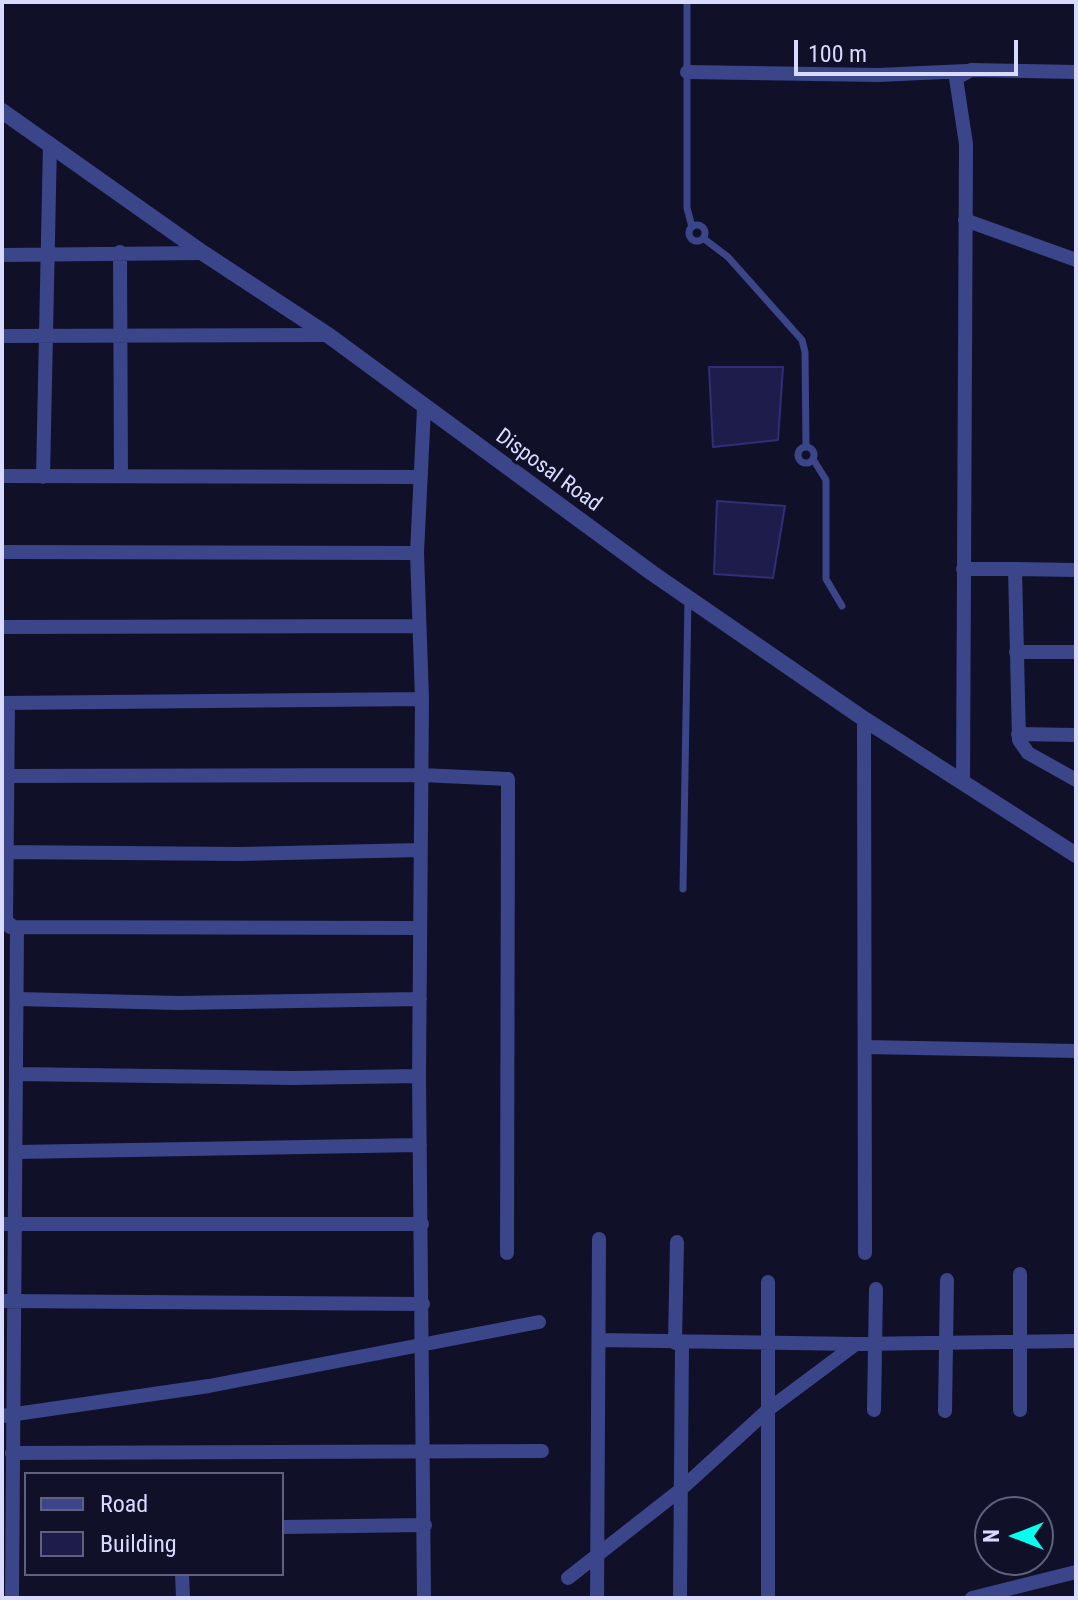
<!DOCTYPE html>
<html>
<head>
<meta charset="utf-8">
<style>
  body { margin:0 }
  #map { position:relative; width:1078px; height:1600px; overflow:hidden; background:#101029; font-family:"Roboto Condensed",sans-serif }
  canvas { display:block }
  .frame { position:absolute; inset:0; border:4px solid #d8daff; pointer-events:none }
  .legend { position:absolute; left:24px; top:1472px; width:260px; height:104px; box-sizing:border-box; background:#101029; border:2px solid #60617f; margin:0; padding:10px 14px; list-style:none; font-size:24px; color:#d8daff }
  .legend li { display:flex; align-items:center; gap:16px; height:40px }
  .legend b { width:40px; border:2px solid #60617f }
  .north { position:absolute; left:974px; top:1496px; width:80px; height:80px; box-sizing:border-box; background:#101029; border:2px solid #60617f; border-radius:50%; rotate:270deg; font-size:22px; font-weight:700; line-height:32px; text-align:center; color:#d8daff }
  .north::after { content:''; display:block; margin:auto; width:28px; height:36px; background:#04ffee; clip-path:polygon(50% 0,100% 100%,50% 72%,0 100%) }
  .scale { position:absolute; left:794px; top:40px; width:224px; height:36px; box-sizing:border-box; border:4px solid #d8daff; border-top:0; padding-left:10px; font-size:24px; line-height:28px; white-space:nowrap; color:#d8daff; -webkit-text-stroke:6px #101029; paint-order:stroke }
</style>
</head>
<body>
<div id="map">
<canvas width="1078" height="1600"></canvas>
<div class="frame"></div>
<ul class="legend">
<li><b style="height:10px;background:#3b4589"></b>Road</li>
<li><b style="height:22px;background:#1d1c4b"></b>Building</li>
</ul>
<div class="north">N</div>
<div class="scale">100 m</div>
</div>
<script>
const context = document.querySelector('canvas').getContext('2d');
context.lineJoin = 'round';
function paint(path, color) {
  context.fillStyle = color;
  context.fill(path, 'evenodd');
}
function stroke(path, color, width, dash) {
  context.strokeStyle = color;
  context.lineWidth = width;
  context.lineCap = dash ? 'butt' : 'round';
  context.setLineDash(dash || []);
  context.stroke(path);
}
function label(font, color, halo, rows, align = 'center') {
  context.font = font + ' "Roboto Condensed",sans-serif';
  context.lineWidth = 7;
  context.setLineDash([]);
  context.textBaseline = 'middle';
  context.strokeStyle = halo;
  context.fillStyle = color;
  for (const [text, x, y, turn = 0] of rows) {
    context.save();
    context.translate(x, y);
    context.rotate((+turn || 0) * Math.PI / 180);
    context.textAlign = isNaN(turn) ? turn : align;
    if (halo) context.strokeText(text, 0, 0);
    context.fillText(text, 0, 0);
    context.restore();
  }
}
const building = new Path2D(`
  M709,367H783L778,440L713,447Z
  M717,501L785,506L773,578L714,574Z`);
paint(building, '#1d1c4b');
stroke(building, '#302e77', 2);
stroke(new Path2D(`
  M687,2V208L692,227
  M689 233a8 8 0 1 1 16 0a8 8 0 1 1-16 0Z
  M703,238L728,257L802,340L805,352L806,446
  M798 455a8 8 0 1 1 16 0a8 8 0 1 1-16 0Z
  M813,459L826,480V579L842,606
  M683,889L688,599`), '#3b4589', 7);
stroke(new Path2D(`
  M687,72L878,75L966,71
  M965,220L1076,260
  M120,252L121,476
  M2,255L203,253
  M2,336L328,335
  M2,476L420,477
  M43,477L50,144
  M2,552L417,553
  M963,569H1015L1019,740L1028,753L1076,780
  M1015,569L1076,570
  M2,627L419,626
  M1016,652H1076
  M2,703L422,699
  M8,703L6,921L17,930L12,1598
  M864,719L865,1253
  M1018,734L1076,735
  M2,776L421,775L508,779L507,1253
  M963,783L966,144L956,78L971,70L1076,72
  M2,852L240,854L420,850
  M10,927L420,928
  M17,999L178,1003L420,999
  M865,1047L1076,1051
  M17,1074L293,1078L419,1076
  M17,1152L420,1145
  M2,1224H422
  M1020,1274V1410
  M2,1301L423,1304
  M599,1340L856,1344L1076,1341
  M675,1343L677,1242
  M874,1410L876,1289
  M945,1411L947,1280
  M2,1416L209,1386L539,1322
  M12,1453L542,1451
  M282,1527L425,1525
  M182,1574L183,1598
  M568,1578L679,1491L769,1409L856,1344
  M424,1598L419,1076L422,699L417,553L424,408
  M597,1598L599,1239
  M680,1598L682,1343
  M768,1598V1282
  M972,1598L1076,1572`), '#3b4589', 14);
stroke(new Path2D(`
  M2,111L203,253L328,335L652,573L864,719L1076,855`), '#3b4589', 16);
label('22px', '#d8daff', '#101029', [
  ["Disposal Road",548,471,36]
]);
</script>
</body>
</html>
